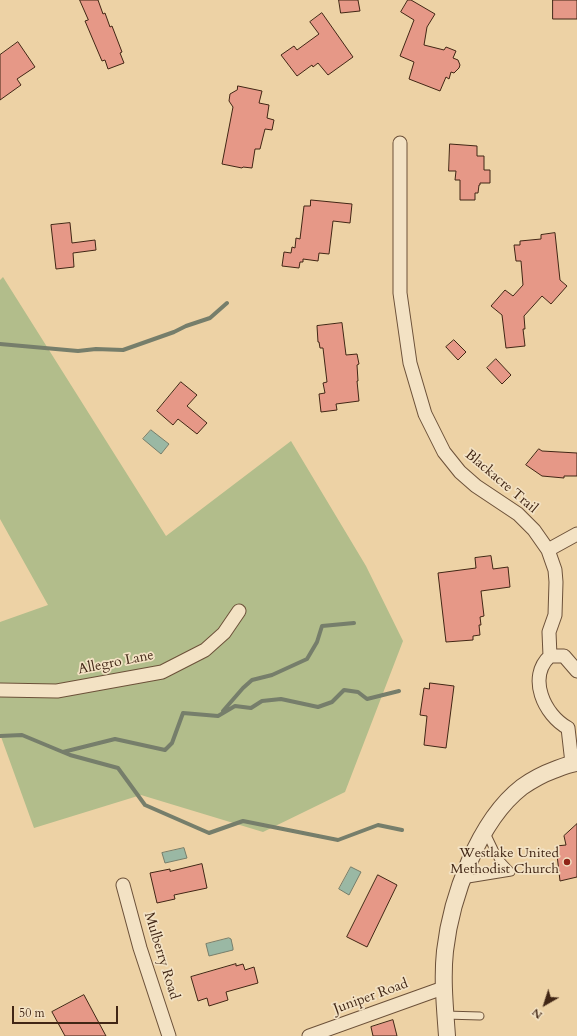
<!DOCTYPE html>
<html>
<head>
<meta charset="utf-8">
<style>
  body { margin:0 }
  #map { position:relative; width:577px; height:1036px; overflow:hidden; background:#edd2a5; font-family:Cardo,serif }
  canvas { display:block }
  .north { position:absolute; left:525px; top:984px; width:40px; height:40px; -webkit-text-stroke:3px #f3e2c4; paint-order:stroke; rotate:219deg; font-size:11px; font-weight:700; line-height:16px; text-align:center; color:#412615 }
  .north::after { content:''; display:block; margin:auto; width:14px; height:18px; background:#412615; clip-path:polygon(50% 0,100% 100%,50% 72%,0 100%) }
  .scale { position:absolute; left:12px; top:1006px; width:106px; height:18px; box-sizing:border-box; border:2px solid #412615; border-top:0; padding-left:5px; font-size:12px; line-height:14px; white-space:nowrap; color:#412615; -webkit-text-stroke:3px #f3e2c4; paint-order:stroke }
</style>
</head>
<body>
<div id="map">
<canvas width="577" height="1036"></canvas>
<div class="north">N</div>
<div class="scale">50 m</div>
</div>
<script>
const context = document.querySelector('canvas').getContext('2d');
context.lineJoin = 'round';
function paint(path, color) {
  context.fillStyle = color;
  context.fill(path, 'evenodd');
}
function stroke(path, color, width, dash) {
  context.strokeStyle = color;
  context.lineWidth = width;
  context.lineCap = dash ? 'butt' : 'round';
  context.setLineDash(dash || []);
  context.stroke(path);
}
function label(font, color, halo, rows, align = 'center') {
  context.font = font + ' Cardo,serif';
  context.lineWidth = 3.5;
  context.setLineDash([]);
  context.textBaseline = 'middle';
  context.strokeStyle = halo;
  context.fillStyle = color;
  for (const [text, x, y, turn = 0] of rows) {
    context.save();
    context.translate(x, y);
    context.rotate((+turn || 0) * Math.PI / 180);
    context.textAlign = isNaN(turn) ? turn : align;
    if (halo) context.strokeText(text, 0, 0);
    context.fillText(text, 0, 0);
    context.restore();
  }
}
paint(new Path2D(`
  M3,277L166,536L291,441L366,566L403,641L345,792L263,832L141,795L34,828L0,734V622L48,605L0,519V280Z`), '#b2bd8b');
const water = new Path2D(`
  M151,430L169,444L161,454L143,439Z
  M184,848L187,858L165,863L162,853Z
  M351,867L361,872L349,895L339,889Z
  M229,938L231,939L233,948V950L209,956L206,944Z`);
paint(water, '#9ab8a4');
stroke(water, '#767e6b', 1);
stroke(new Path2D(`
  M0,344L78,351L96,349L123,350L174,332L186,326L210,318L227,303
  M223,711L243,688L252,680L272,675L307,659L317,642L322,626L354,623
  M0,736L22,735L70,755L118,768L145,805L209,833L243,821L338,840L378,825L402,830
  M63,752L115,739L165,750L172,743L183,713L218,716L235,706L251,708L262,701L281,699L318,707L332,702L344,690L358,692L367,699L399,691`), '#767e6b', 4);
const building = new Path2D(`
  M80,0H98L103,14L105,13L110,27L112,26L122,52L120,53L124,63L108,69L105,60L102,61L85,21L88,20Z
  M339,0H358L360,11L341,13Z
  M408,0H411L435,14L427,27L424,45L444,50L446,47L456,51L453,58L458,60L460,65L459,68L454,73L451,72L449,79L446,77L440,91L409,79L414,62L400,56L414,20L401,12Z
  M553,0H577V19H553Z
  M322,13L353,57L328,75L318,63L313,67L312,65L297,76L281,55L294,46L297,50L319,34L310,22Z
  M18,42L35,67L17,79L21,85L0,100V55Z
  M238,86L262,91L259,103L269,105L267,118L274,120L272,130L265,129L260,149H255L252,168L243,167L242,168L222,164L233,107L229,101L230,94L237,90Z
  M450,144L477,146V156H484V170H490V183H480V185H479L478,193H475V200H460V180H455L456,171H449Z
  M311,200L352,204L350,223L333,221L329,254L319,253L318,261L303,259V262H300L299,268L282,266L284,252L291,253L292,247L295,248L296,238L300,239L304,206H310Z
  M70,223L72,243L95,240L96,250L73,253L74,267L56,269L51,225Z
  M555,233L560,280L567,286L551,304L542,296L524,316L525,329H523L525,346L506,348L502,315L491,306L505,290L513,296L523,285L521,261H516L514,245H520V241L541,239V235Z
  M342,323L346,355L357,354L359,364L357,365L358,381H357L359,401L336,404L337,410L321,412L319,394L325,393L323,383L327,382L323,348H320L319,342H318L317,326Z
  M454,340L466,352L458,360L446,347Z
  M496,359L511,375L502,384L487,368Z
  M181,382L197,395L187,406L207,423L197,434L178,419L173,425L157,411Z
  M539,449L542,451L577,453V476H564V478L542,476L526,465Z
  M491,556L493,569L508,567L510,587L481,591L484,616L480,617L481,625H479L480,635L473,636V640L446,642L438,573L476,568L475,558Z
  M430,683L454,686L446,748L424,745L427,716L420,715L424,688L429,689Z
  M577,824V877L560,881L556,846L566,845L564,836Z
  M202,864L207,888L174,895L175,899L157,903L150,873L170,869V871Z
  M378,875L397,885L367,947L347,937Z
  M236,964V966L243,964L245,970L254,967L258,983L226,992L228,1000L209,1006L207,998L198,1001L191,977Z
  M84,995L106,1036H65L52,1012Z
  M393,1020L397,1036H373L371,1027Z`);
paint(building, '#e69887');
stroke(building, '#412615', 1);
const service = new Path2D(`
  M486,833L498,858L511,872
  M462,880L511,872
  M445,1015L480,1016`);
const minor = new Path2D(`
  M400,143V293L410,363L425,414L444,452L460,472L476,486L518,514L534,530L548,550L555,570L556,582L555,615L549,632L550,656
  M548,550L577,534
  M0,690L57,691L162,672L205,650L224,633L239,611
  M568,728C544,715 527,677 550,656H564L577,671
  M568,728L572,763
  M123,885L140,948L169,1036
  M309,1036L443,988`);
const tertiary = new Path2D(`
  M447,1036C445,1008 442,979 445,951C451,898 478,821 522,787C532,780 543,774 554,770C562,767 569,764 577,763`);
stroke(service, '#6c5139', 9);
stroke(minor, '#6c5139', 15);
stroke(tertiary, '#6c5139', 18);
stroke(service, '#f3e2c4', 7);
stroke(minor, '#f3e2c4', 13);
stroke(tertiary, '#f3e2c4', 16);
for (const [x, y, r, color] of [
  [567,862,4,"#8f2418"]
]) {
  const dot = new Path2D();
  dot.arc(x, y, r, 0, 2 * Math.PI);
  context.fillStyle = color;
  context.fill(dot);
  stroke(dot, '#f3e2c4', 1.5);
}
label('14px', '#412615', '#f3e2c4', [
  ["Blackacre Trail",501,482,40],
  ["Allegro Lane",116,663,-11],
  ["Mulberry Road",161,956,73],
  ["Juniper Road",371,997,-20]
]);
label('14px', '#412615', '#f3e2c4', [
  ["Westlake United",559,854],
  ["Methodist Church",559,870]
], 'right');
</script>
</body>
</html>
